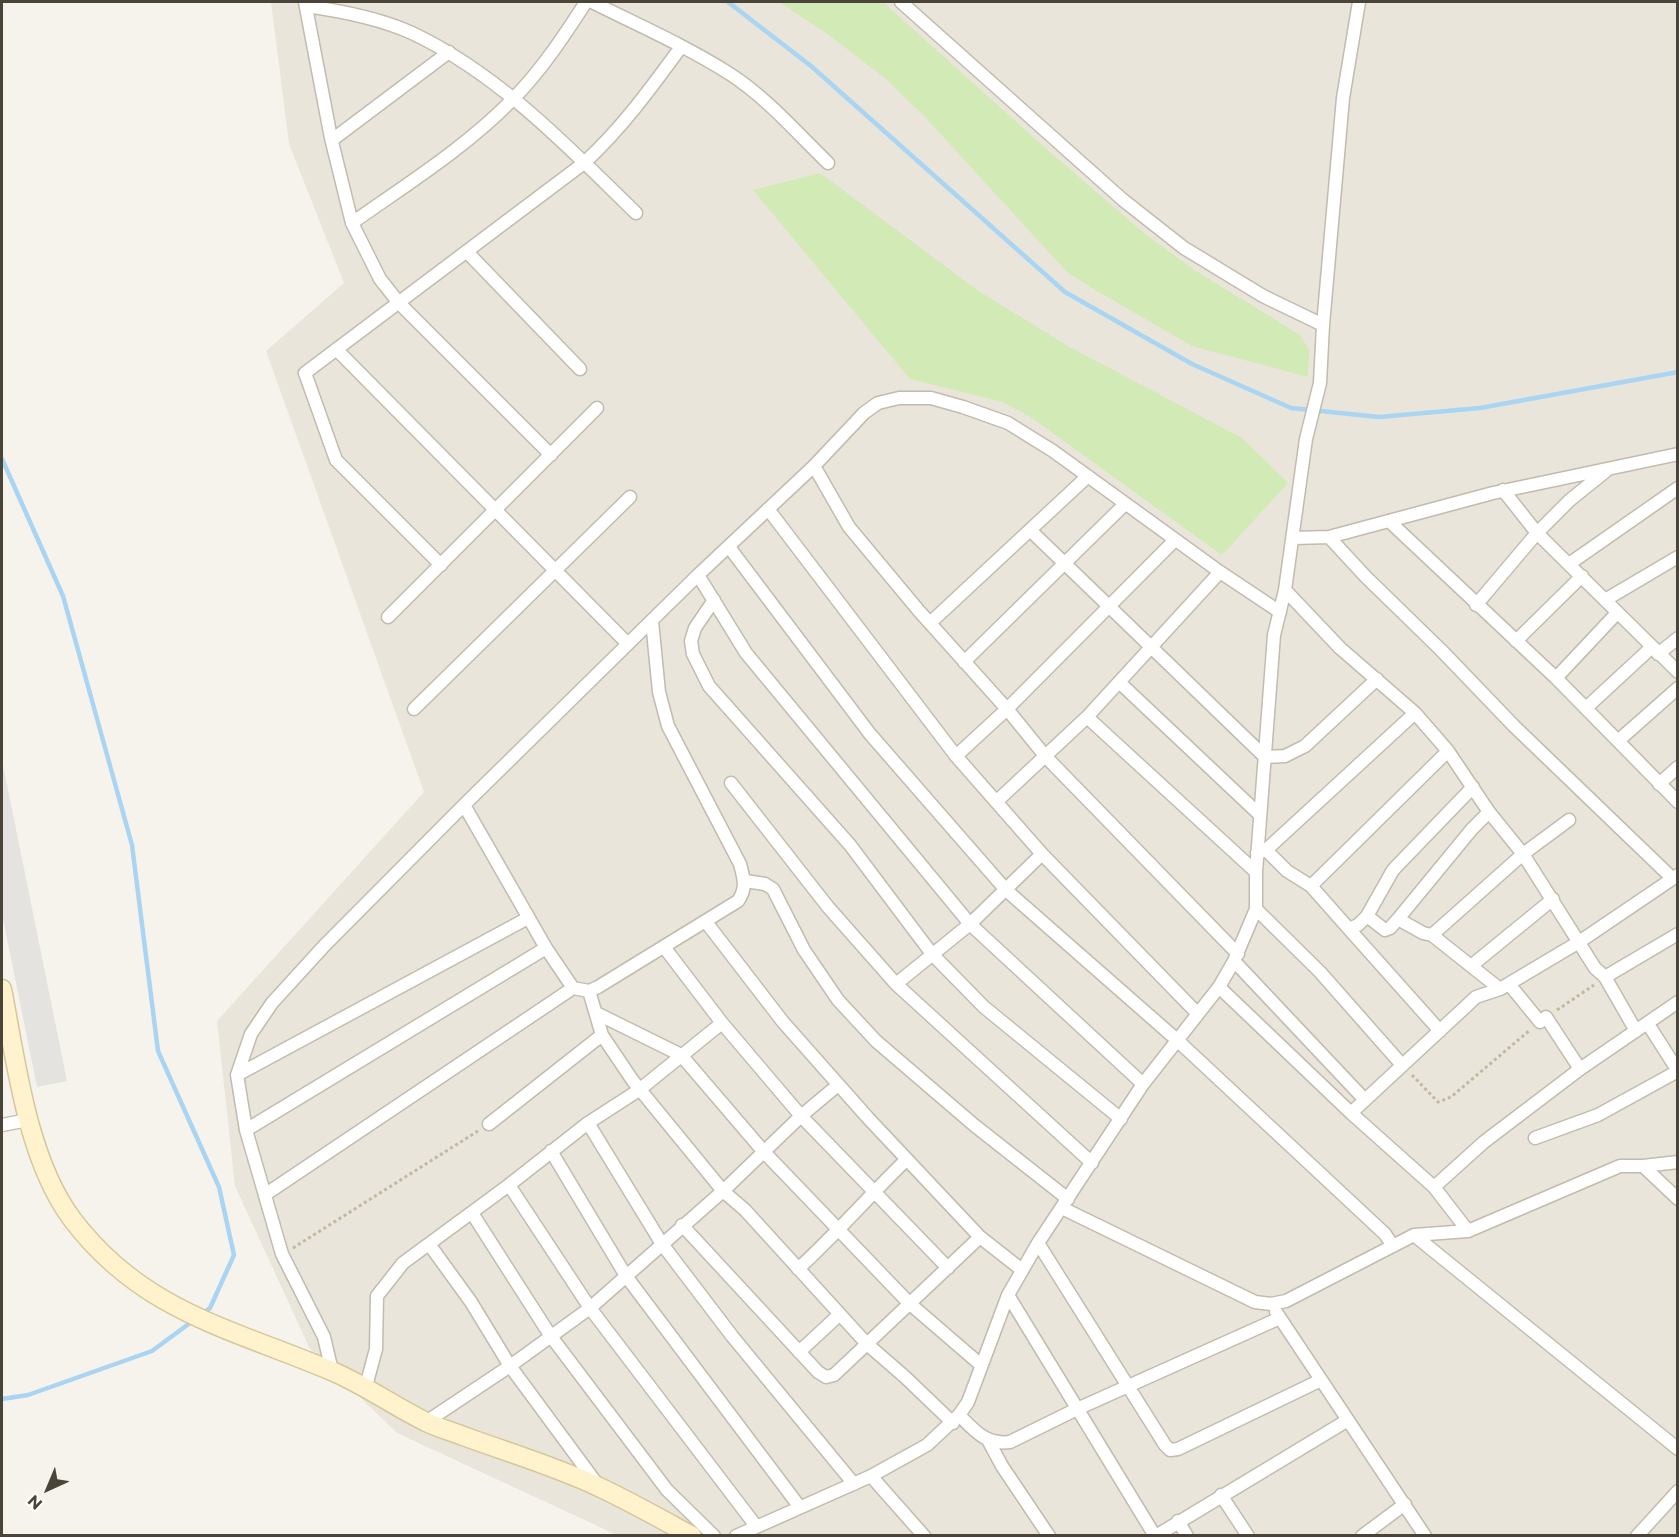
<!DOCTYPE html>
<html>
<head>
<meta charset="utf-8">
<style>
  body { margin:0 }
  #map { position:relative; width:1679px; height:1537px; overflow:hidden; background:#f6f3ec; font-family:Montserrat,sans-serif }
  canvas { display:block }
  .frame { position:absolute; inset:0; border:3px solid #4b4439; pointer-events:none }
  .north { position:absolute; left:18px; top:1459px; width:60px; height:60px; -webkit-text-stroke:4px #fff; paint-order:stroke; rotate:224deg; font-size:16px; font-weight:700; line-height:24px; text-align:center; color:#4b4439 }
  .north::after { content:''; display:block; margin:auto; width:21px; height:27px; background:#4b4439; clip-path:polygon(50% 0,100% 100%,50% 72%,0 100%) }
</style>
</head>
<body>
<div id="map">
<canvas width="1679" height="1537"></canvas>
<div class="frame"></div>
<div class="north">N</div>
</div>
<script>
const context = document.querySelector('canvas').getContext('2d');
context.lineJoin = 'round';
function paint(path, color) {
  context.fillStyle = color;
  context.fill(path, 'evenodd');
}
function stroke(path, color, width, dash) {
  context.strokeStyle = color;
  context.lineWidth = width;
  context.lineCap = dash ? 'butt' : 'round';
  context.setLineDash(dash || []);
  context.stroke(path);
}
paint(new Path2D(`
  M271,2H1677V1535H617L397,1433L310,1349L235,1186L217,1021L424,792L266,351L344,283L289,144Z`), '#eae5da');
paint(new Path2D(`
  M779,2H883L1043,146L1145,234L1196,271L1300,335L1309,350L1308,377L1192,346L1090,287L1067,272L926,118L886,79L829,35Z
  M820,173L977,290L1066,345L1242,438L1288,483L1222,555L1029,416L1002,402L910,379L753,190Z`), '#d2eab5');
paint(new Path2D(`
  M2,760L67,1081L37,1087L2,914Z`), '#e5e3e0');
stroke(new Path2D(`
  M728,2L811,66L1065,292L1192,364L1291,408L1379,417L1480,408L1678,372
  M2,459L63,596L132,845L158,1051L219,1187L234,1255L210,1308L203,1313
  M2,1399L28,1395L152,1351L194,1320`), '#a9d4f2', 4.5);
const street = new Path2D(`
  M305,2L331,138L352,223L380,279L399,303L551,455
  M592,2C638,25 686,46 730,74C767,98 797,133 828,163
  M901,2L1123,200L1184,248L1263,296L1323,325
  M306,6C342,11 379,18 412,33C499,74 568,147 636,213
  M332,140L449,52
  M352,223C407,184 465,148 512,100C541,71 564,36 586,2
  M467,252L580,369
  M337,350L628,644
  M814,466L849,527L919,611L1007,709L1046,757L1238,954
  M1503,490L1537,533L1678,672
  M768,509L956,756L1042,854L1198,1014
  M1389,521L1556,678L1678,802
  M1030,530L1265,757L1285,756L1305,746L1377,679
  M1329,537L1365,576L1441,650L1514,726L1672,878
  M1294,538L1329,537L1493,493L1678,454
  M729,547L870,734L1006,890L1177,1040L1385,1234L1393,1246
  M1569,564L1678,488
  M441,565L336,460L305,373L584,163C622,128 651,88 681,47
  M698,575L746,653L970,924L1143,1084
  M714,600L695,628L691,641L693,654L709,686L850,845L932,954L984,1007L1121,1119
  M1605,600L1678,557
  M1476,605L1537,533L1570,500L1606,471
  M388,617L597,408
  M930,623L1088,476
  M1516,641L1582,576
  M1658,654L1678,638
  M964,662L1125,504
  M1556,678L1617,613
  M1119,682L1260,815
  M1586,708L1652,647
  M414,709L630,497
  M1087,717L1256,872
  M1619,740L1678,688
  M1448,751L1489,812L1523,854L1595,968L1605,977L1636,1031
  M956,756L1007,709L1175,540
  M731,783L828,907L896,984L970,924L1042,854
  M1659,784L1678,767
  M996,802L1087,717L1220,572
  M464,805L546,948L573,988L589,991L598,987L738,901C747,888 744,879 740,864L668,726L659,692L652,621
  M1489,812L1472,829L1398,919L1423,933L1432,935L1523,854L1569,820
  M1266,850L1415,713
  M1257,853L1266,850L1287,871L1311,886L1448,751L1415,713L1340,648L1285,590
  M745,881L765,884L773,889L804,950L838,1000L876,1041L974,1125L1068,1199
  M1311,886L1349,929L1358,925L1367,916L1393,870L1473,787
  M1256,909L1320,972L1402,1065
  M1367,916L1385,930L1390,928L1398,919
  M706,922L783,1022L868,1118L980,1237L1022,1270
  M1349,929L1440,1031
  M1432,935L1500,989
  M664,947L722,1023
  M1234,961L1365,1100
  M1471,966L1553,899
  M1605,977L1678,934
  M896,984L1092,1163
  M1509,984L1540,1022
  M1219,987L1351,1113L1434,1187L1468,1231
  M589,991L602,1035L633,1081L723,1191L745,1210L867,1344L905,1377L953,1423
  M596,1013L681,1055L764,1152L909,1303L981,1365
  M1546,1017L1580,1069
  M1648,1024L1678,1071
  M237,1075L528,918
  M1351,1113L1476,997L1500,989L1579,942L1678,875
  M588,1123L662,1244L732,1336L854,1484
  M489,1124L602,1035
  M2,1125L28,1120
  M246,1130L546,948
  M1535,1138L1598,1115L1678,1071
  M551,1151L626,1276L799,1506
  M1643,1166L1678,1199
  M509,1185L590,1308L756,1526
  M1434,1187L1484,1142L1580,1069L1678,1002
  M266,1194L573,988
  M1062,1208L1255,1302L1271,1304L1286,1301L1414,1235L1468,1231L1620,1166H1643L1678,1162
  M472,1213L550,1335L667,1490L714,1536
  M682,1225L818,1372L826,1377L834,1375L980,1237
  M1414,1235L1678,1449
  M1038,1243L1165,1445L1170,1450L1178,1449L1321,1380
  M429,1244L471,1302L510,1366L597,1484
  M798,1269C836,1234 869,1196 906,1160
  M1008,1295L1155,1536
  M1276,1312L1425,1536
  M799,1352L840,1314
  M332,1371L324,1337L282,1254L246,1130L237,1075L251,1034L272,1003L324,946L464,805L698,575L814,466L864,413L878,403L899,398H931L963,407L1008,423L1053,451L1220,572L1280,612
  M366,1386L376,1349L377,1296L403,1263L509,1185L588,1123L639,1090L722,1023L801,1116L948,1268
  M959,1415C975,1431 986,1445 1010,1442L1077,1409L1280,1318
  M426,1422L510,1366L590,1308L723,1191L801,1116L838,1085
  M988,1440L1002,1466L1049,1536
  M871,1476L924,1536
  M1221,1495L1248,1536
  M1178,1521L1187,1536
  M736,1536L871,1476L927,1445L959,1415L968,1402L1008,1295L1038,1243L1143,1084L1219,987L1234,961L1256,909V872L1274,635L1285,590L1306,439L1320,383L1323,325L1343,98L1359,2
  M1156,1536L1348,1420
  M1362,1536L1405,1504
  M1637,1536L1678,1491`);
const secondary = new Path2D(`
  M2,989C16,1061 27,1159 72,1219C142,1312 233,1329 334,1372C366,1386 394,1406 426,1422C439,1428 453,1432 466,1437C510,1453 557,1467 599,1487C631,1502 661,1519 692,1536`);
stroke(street, '#c2bbae', 15);
stroke(secondary, '#d6c79b', 21);
stroke(new Path2D(`
  M1557,1010L1594,985
  M1412,1075L1438,1102L1451,1097L1530,1030
  M293,1248L478,1131`), '#c4b79f', 3, [3, 3]);
stroke(street, '#fff', 12);
stroke(secondary, '#fff3cd', 18);
</script>
</body>
</html>
